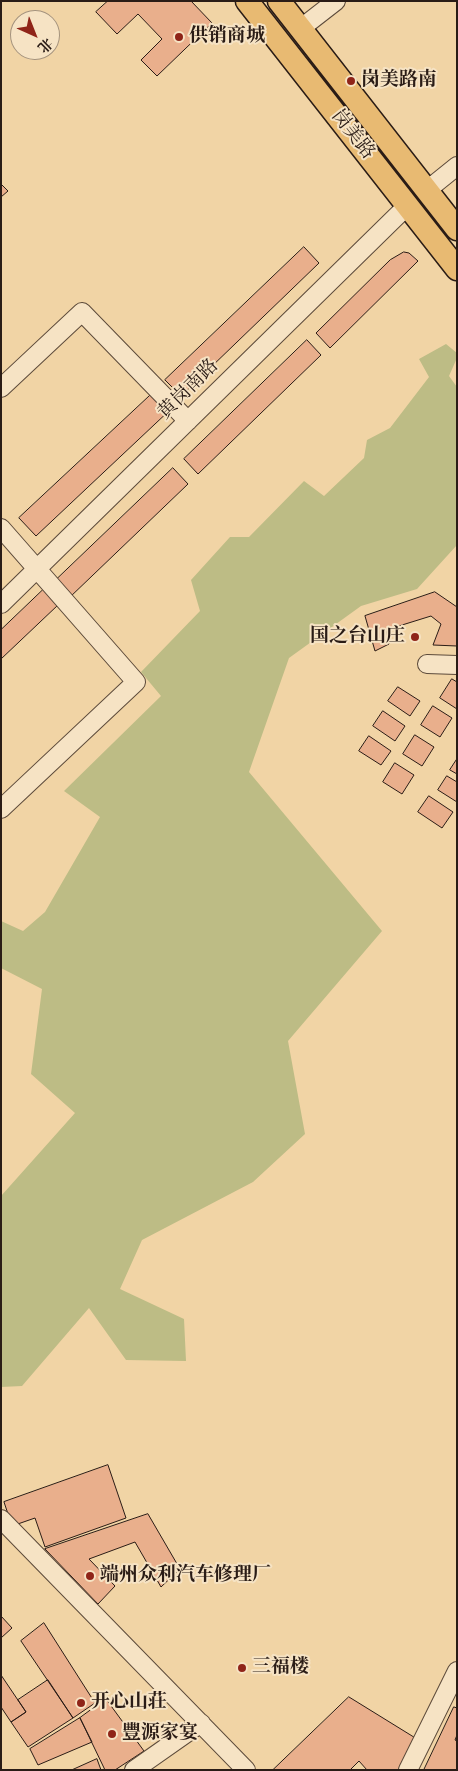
<!DOCTYPE html>
<html>
<head>
<meta charset="utf-8">
<style>
  body { margin:0 }
  #map { position:relative; width:458px; height:1771px; overflow:hidden; background:#f1d4a5; font-family:"IM FELL Double Pica","Noto Serif SC",serif }
  canvas { display:block }
  .frame { position:absolute; inset:0; border:2px solid #2a1c16; pointer-events:none }
  .north { position:absolute; left:10px; top:10px; width:50px; height:50px; box-sizing:border-box; background:#f6e3c4; border:1px solid #a4937e; border-radius:50%; rotate:136deg; font-size:14px; font-weight:700; line-height:20px; text-align:center; color:#2a1c16 }
  .north::after { content:''; display:block; margin:auto; width:18px; height:22px; background:#8f2418; clip-path:polygon(50% 0,100% 100%,50% 72%,0 100%) }
</style>
</head>
<body>
<div id="map">
<canvas width="458" height="1771"></canvas>
<div class="frame"></div>
<div class="north">北</div>
</div>
<script>
const context = document.querySelector('canvas').getContext('2d');
context.lineJoin = 'round';
function paint(path, color) {
  context.fillStyle = color;
  context.fill(path, 'evenodd');
}
function stroke(path, color, width, dash) {
  context.strokeStyle = color;
  context.lineWidth = width;
  context.lineCap = dash ? 'butt' : 'round';
  context.setLineDash(dash || []);
  context.stroke(path);
}
function label(font, color, halo, rows, align = 'center') {
  context.font = font + ' "IM FELL Double Pica","Noto Serif SC",serif';
  context.lineWidth = 4;
  context.setLineDash([]);
  context.textBaseline = 'middle';
  context.strokeStyle = halo;
  context.fillStyle = color;
  for (const [text, x, y, turn = 0] of rows) {
    context.save();
    context.translate(x, y);
    context.rotate((+turn || 0) * Math.PI / 180);
    context.textAlign = isNaN(turn) ? turn : align;
    if (halo) context.strokeText(text, 0, 0);
    context.fillText(text, 0, 0);
    context.restore();
  }
}
paint(new Path2D(`
  M446,344L457,353V358L449,376L457,387V545L417,589L361,606L289,658L249,772L382,931L288,1041L305,1134L253,1182L142,1240L120,1289L184,1319L186,1361L126,1360L89,1308L22,1386L1,1387V1196L75,1113L31,1074L42,989L1,968V921L23,931L45,912L100,817L64,791L161,696L141,672L200,611L191,580L230,537H249L304,481L324,496L364,458L367,440L390,428L429,377L419,359Z`), '#bdbc85');
const building = new Path2D(`
  M108,1H191L212,23L157,76L141,60L162,39L138,14L117,34L96,12Z
  M1,184L8,191L1,197Z
  M304,247L319,263L181,396L165,380Z
  M404,252L409,253L418,261L330,348L316,333L390,260Z
  M307,340L321,355L198,474L184,459Z
  M156,390L172,408L36,536L19,518Z
  M173,468L188,484L69,598L54,582Z
  M43,590L58,605L1,659V630Z
  M435,592L457,607V646L433,645L441,624L431,616L386,630L389,644L375,651L365,616Z
  M452,679L457,682V709L440,698Z
  M398,687L420,701L410,716L388,701Z
  M433,706L452,718L440,737L421,725Z
  M383,711L405,726L395,741L373,726Z
  M415,735L434,747L422,766L403,754Z
  M369,736L391,751L381,765L359,751Z
  M457,759V774L450,770Z
  M395,763L414,775L402,794L383,782Z
  M447,776L457,782V802L438,790Z
  M429,796L453,812L442,828L418,812Z
  M108,1465L126,1518L45,1547L35,1518L12,1526L4,1502Z
  M148,1514L180,1569L161,1587L135,1542L89,1559L115,1586L98,1604L45,1549Z
  M1,1616L12,1628L1,1638Z
  M44,1623L95,1703L73,1718L21,1641Z
  M1,1675L26,1712L11,1722L1,1707Z
  M48,1680L73,1718L28,1747L11,1722L26,1712L18,1700Z
  M349,1697L417,1739L400,1770H367L359,1761L350,1770H273Z
  M106,1699L144,1751L115,1770H105L80,1718Z
  M454,1707L457,1708V1735L455,1740L457,1741V1770H424Z
  M80,1718L92,1742L38,1765L30,1749Z
  M97,1759L101,1770H72Z`);
paint(building, '#e9af8c');
stroke(building, '#2a1c16', 1);
const minor = new Path2D(`
  M300,29L336,1
  M426,191L457,166
  M1,388L82,312L188,421
  M1,528L136,682L1,809
  M1,604L407,206
  M427,664L457,665
  M1,1519L246,1770
  M134,1770L201,1723
  M408,1770L457,1671`);
const major = new Path2D(`
  M247,1L457,269
  M279,1L457,229`);
stroke(minor, '#5c4a3a', 20);
stroke(major, '#2a1c16', 25);
stroke(minor, '#f6e3c4', 18);
stroke(major, '#e8ba72', 22);
for (const [x, y, r, color] of [
  [179,37,5,"#8f2418"],
  [351,81,5,"#8f2418"],
  [415,637,5,"#8f2418"],
  [90,1576,5,"#8f2418"],
  [242,1668,5,"#8f2418"],
  [81,1703,5,"#8f2418"],
  [112,1734,5,"#8f2418"]
]) {
  const dot = new Path2D();
  dot.arc(x, y, r, 0, 2 * Math.PI);
  context.fillStyle = color;
  context.fill(dot);
  stroke(dot, '#f6e3c4', 2);
}
label('bold 19px', '#2a1c16', '#f6e3c4', [
  ["供销商城",189,37],
  ["岗美路南",361,81],
  ["国之台山庄",405,637,"right"],
  ["端州众利汽车修理厂",100,1576],
  ["三福楼",252,1668],
  ["开心山荘",91,1703],
  ["豐源家宴",122,1734]
], 'left');
label('19px', '#2a1c16', '#f6e3c4', [
  ["岗美路",352,135,52],
  ["黄岗南路",189,390,-45]
]);
</script>
</body>
</html>
